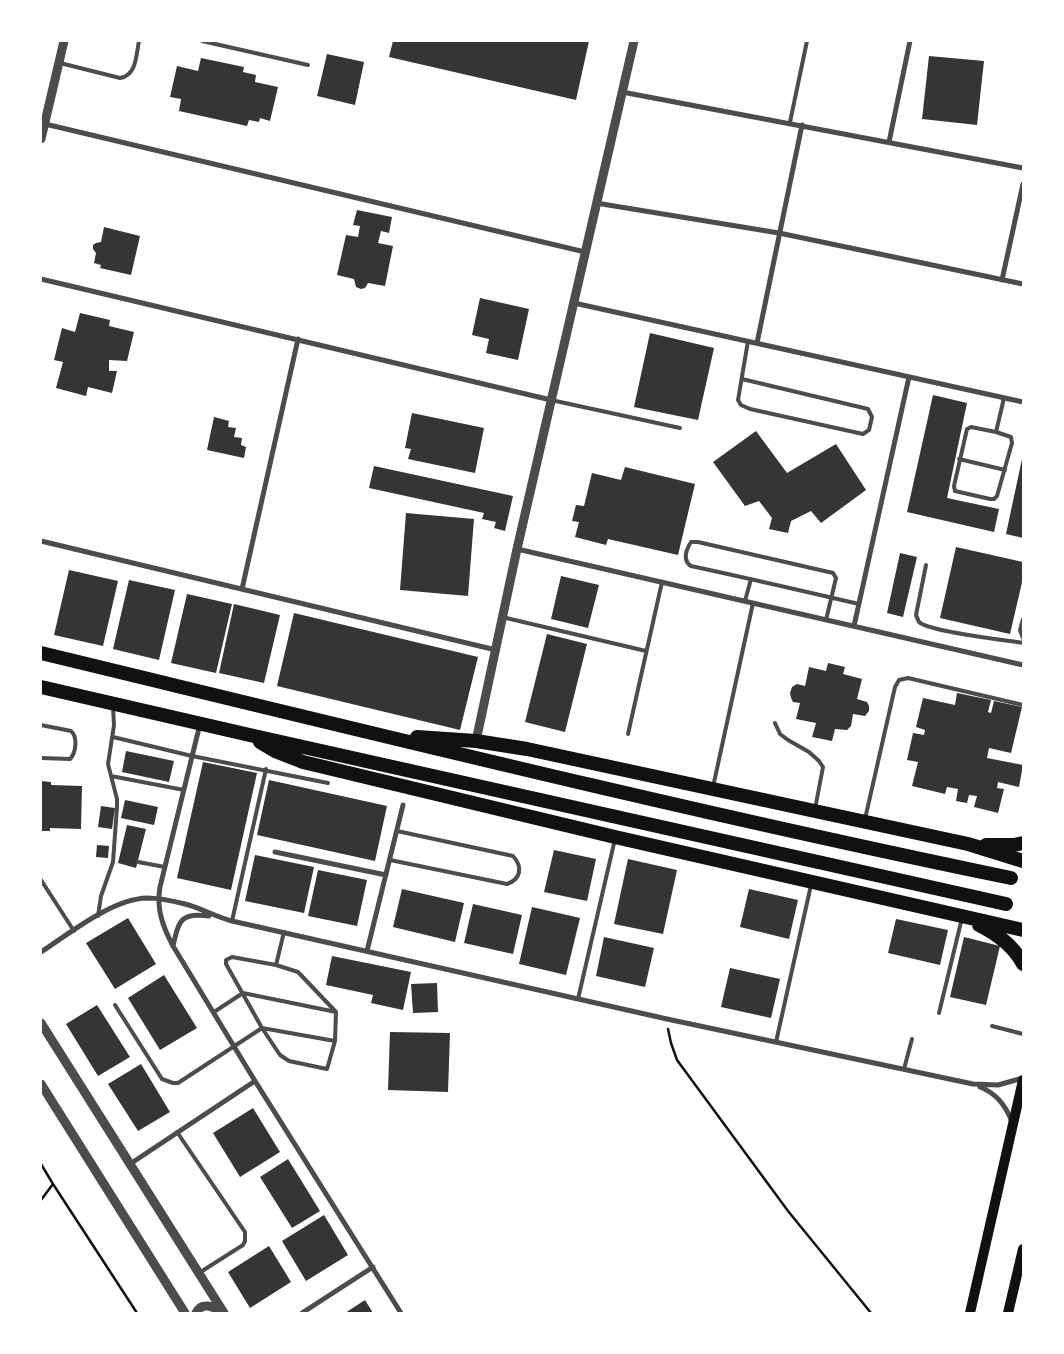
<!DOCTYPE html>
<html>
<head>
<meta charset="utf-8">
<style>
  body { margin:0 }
  #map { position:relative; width:1064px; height:1354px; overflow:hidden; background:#fff; font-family:Barlow,sans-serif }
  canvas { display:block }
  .frame { position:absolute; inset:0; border:42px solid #fff; pointer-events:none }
</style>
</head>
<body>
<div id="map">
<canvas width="1064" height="1354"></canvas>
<div class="frame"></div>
</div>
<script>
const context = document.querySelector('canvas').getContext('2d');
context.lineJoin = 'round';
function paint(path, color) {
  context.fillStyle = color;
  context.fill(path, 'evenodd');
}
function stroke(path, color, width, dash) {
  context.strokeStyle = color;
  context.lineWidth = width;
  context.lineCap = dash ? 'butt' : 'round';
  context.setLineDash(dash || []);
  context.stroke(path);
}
paint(new Path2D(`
  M393,41H589L576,100L389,57Z
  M327,54L364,62L355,105L317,96Z
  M929,56L984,61L977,125L922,119Z
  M201,58L244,67L243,72L256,75L255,82L278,87L270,121L260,118L259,122L249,120L247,126L179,111L181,99L170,97L177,66L198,71Z
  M357,210L392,217L389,233L381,231L378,243L393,246L385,286L368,283L365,288L361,289L356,287L354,279L337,275L346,235L358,237L360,226L353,225Z
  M104,227L140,236L131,275L100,268L101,265L94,263L96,253L93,249V245L96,243L101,242Z
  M480,298L529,309L518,360L486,353L489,339L472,335Z
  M80,313L110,320L109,326L134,332L127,361L109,360V371H117L112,393L88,387L86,396L56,388L63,362L54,360L62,328L75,332Z
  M650,333L714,348L698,420L634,407Z
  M933,395L967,403L947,498L999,509L994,532L907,512Z
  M412,413L484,428L475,473L408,459L411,449L405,448Z
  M214,417L229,421L228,427L236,428L234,437L242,438L241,445L246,447L244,458L207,450Z
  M756,431L787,473L836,444L866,490L821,523L811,511L791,521L788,533L769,529L772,518L759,501L745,506L713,462Z
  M1022,459H1023V538L1006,534Z
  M374,466L513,496L505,531L494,528L496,522L482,519L484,513L369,488Z
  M625,467L695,484L678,555L608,539L606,545L575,537L579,522L572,521L576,505L584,506L592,473L621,480Z
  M406,513L474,519L468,596L400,590Z
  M956,547L1023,562V578L1010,634L940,618Z
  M900,553L917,557L903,617L887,613Z
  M69,570L118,581L103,646L54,635Z
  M561,576L599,585L588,628L551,619Z
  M129,580L175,590L159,660L113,649Z
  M187,594L232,604L216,673L171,663Z
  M234,604L280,615L264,683L219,673Z
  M294,613L478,657L460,730L277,686Z
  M547,634L587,644L565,732L525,722Z
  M828,663L845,667L843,674L862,679L857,699L867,702L869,706V711L865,716L853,714L851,726L847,730L835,729L832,741L812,737L816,723L796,719L800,703L793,702L791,698L790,693L792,687L797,684L805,686L809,667L826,671Z
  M957,693L991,700L988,712L991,713L994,701L1022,707L1011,753L989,748L987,758L1023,765L1019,787L998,782L997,788L1004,789L998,813L974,807L977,796L969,795L967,803L956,801L958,789L947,787L945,794L912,786L918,762L907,760L913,733L924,735L925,730L916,727L923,698L955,705Z
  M126,751L174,761L169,782L122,772Z
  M203,762L257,773L231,890L177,878Z
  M269,780L387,806L375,861L257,835Z
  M41,781L51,782V785L82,786L81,829L50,828V831H41Z
  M125,800L158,807L154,825L121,818Z
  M101,806L115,808L112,829L98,827Z
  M127,825L146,829L136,868L118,863Z
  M97,845L109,846L108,858L96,857Z
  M554,850L596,859L587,901L544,892Z
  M255,855L314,867L304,913L245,901Z
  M628,859L677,870L663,934L614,924Z
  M318,870L367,880L357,926L308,916Z
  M402,889L464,903L455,942L393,927Z
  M749,889L798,900L789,939L740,927Z
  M473,904L522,915L513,954L464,943Z
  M532,907L580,918L566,975L519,964Z
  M128,918L156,964L115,989L86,943Z
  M896,919L948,930L940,965L888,953Z
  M604,937L654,948L645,987L596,976Z
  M964,937L1000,946L986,1005L950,997Z
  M332,956L411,972L403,1010L371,1003L373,995L326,985Z
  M730,968L780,979L771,1018L721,1007Z
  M164,975L197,1028L160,1050L128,998Z
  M437,983L438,1012L413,1013L411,984Z
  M97,1005L130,1057L98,1076L66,1024Z
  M390,1032L450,1033L448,1092L388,1090Z
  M141,1064L170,1112L138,1131L108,1084Z
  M253,1108L280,1152L240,1177L213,1133Z
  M288,1159L320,1211L292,1228L260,1177Z
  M324,1215L348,1255L306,1281L282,1241Z
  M269,1246L291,1282L250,1308L228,1272Z
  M365,1300L373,1313H345Z`), '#353535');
stroke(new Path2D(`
  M668,1029L671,1043L677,1060L788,1211L871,1313
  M41,1164L53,1184L41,1200
  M53,1184L137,1313`), '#111', 2.5);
stroke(new Path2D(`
  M202,41L308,65
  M60,63L120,78C137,75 136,55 139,41
  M790,122L807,41
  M742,379L868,409L872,417L869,430L863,434L750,409L741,405L738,400L748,341
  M551,400L680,428
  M996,432L1011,437L1012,443L997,496L994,499H990L955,491L954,486L967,429L971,427L996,432L1004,398
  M959,459L1005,470
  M926,565L916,615C917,618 918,620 919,622C930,632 1005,640 1023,643
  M745,601L751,579
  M502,617L646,651
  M1023,619L1020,630L1023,638
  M826,620L836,578L833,573L698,542H691C686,550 682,560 691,566C747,578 803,591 859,604
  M775,723L780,734L788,740L809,752L819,761L823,767L815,809
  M41,725L71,731C78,737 76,753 70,759L41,758
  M628,734L662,582
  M113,737L192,756L328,783
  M111,776L184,790
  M713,787L753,603
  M865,819L895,687L899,680L908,678L1023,705
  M390,860L507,884C521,879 523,867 513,856L397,831
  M138,862L165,867
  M41,880L74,931
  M98,916L101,896L113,862L117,807V799L108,764L114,725L113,707
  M232,921L266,769
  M232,957L276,965L298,972L336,1012L335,1041L327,1069L289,1061L280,1055L262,1028L226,964V960Z
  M276,965L284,932
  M578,999L615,839
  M115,1005L162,1079L173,1083H178L262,1028L335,1041
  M214,1012L243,993L336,1012
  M939,1013L962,918
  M992,1026L1023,1034
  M776,1042L811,885
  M904,1069L912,1039
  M177,1132L245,1232V1241L243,1245L199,1273`), '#4c4c4c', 4);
stroke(new Path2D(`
  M622,92L1023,168
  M45,124L585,252
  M889,142L910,41
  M596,203L779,233L1023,284
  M41,279L551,400
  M1002,280L1023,184
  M574,303L1023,402
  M757,343L802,125
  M41,541L496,650
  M517,549L1023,665
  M242,589L298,339
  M854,626L909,377
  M200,724L160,887C156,909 163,927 173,946L255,1081L401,1313
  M275,852L386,875
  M173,946C179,920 181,912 209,916
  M367,951L403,805
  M41,952C70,933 112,899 147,898C159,898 173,901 185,904C201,908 216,917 232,921L667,1019L973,1084L998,1085L1023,1078
  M980,1087C996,1093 1006,1106 1012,1122
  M130,1164L255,1081
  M302,1313L373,1267`), '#4c4c4c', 5);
stroke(new Path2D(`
  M41,139L64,41
  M476,741L517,549L634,41
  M41,1023L224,1313
  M41,1084L185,1313
  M196,1313C202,1301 213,1307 223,1312`), '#4c4c4c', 9);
stroke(new Path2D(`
  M970,1313L1023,1080
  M1008,1313L1023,1249`), '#111', 10);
stroke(new Path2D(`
  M41,653C364,731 686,811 1011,878
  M41,687L254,736L1006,904
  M417,737L476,741L527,749L968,844L1023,861
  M260,742L275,751L303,762L615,837L1023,930
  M986,845H1014L1023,843
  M979,925C997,934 1013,945 1023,964`), '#111', 14);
</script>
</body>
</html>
